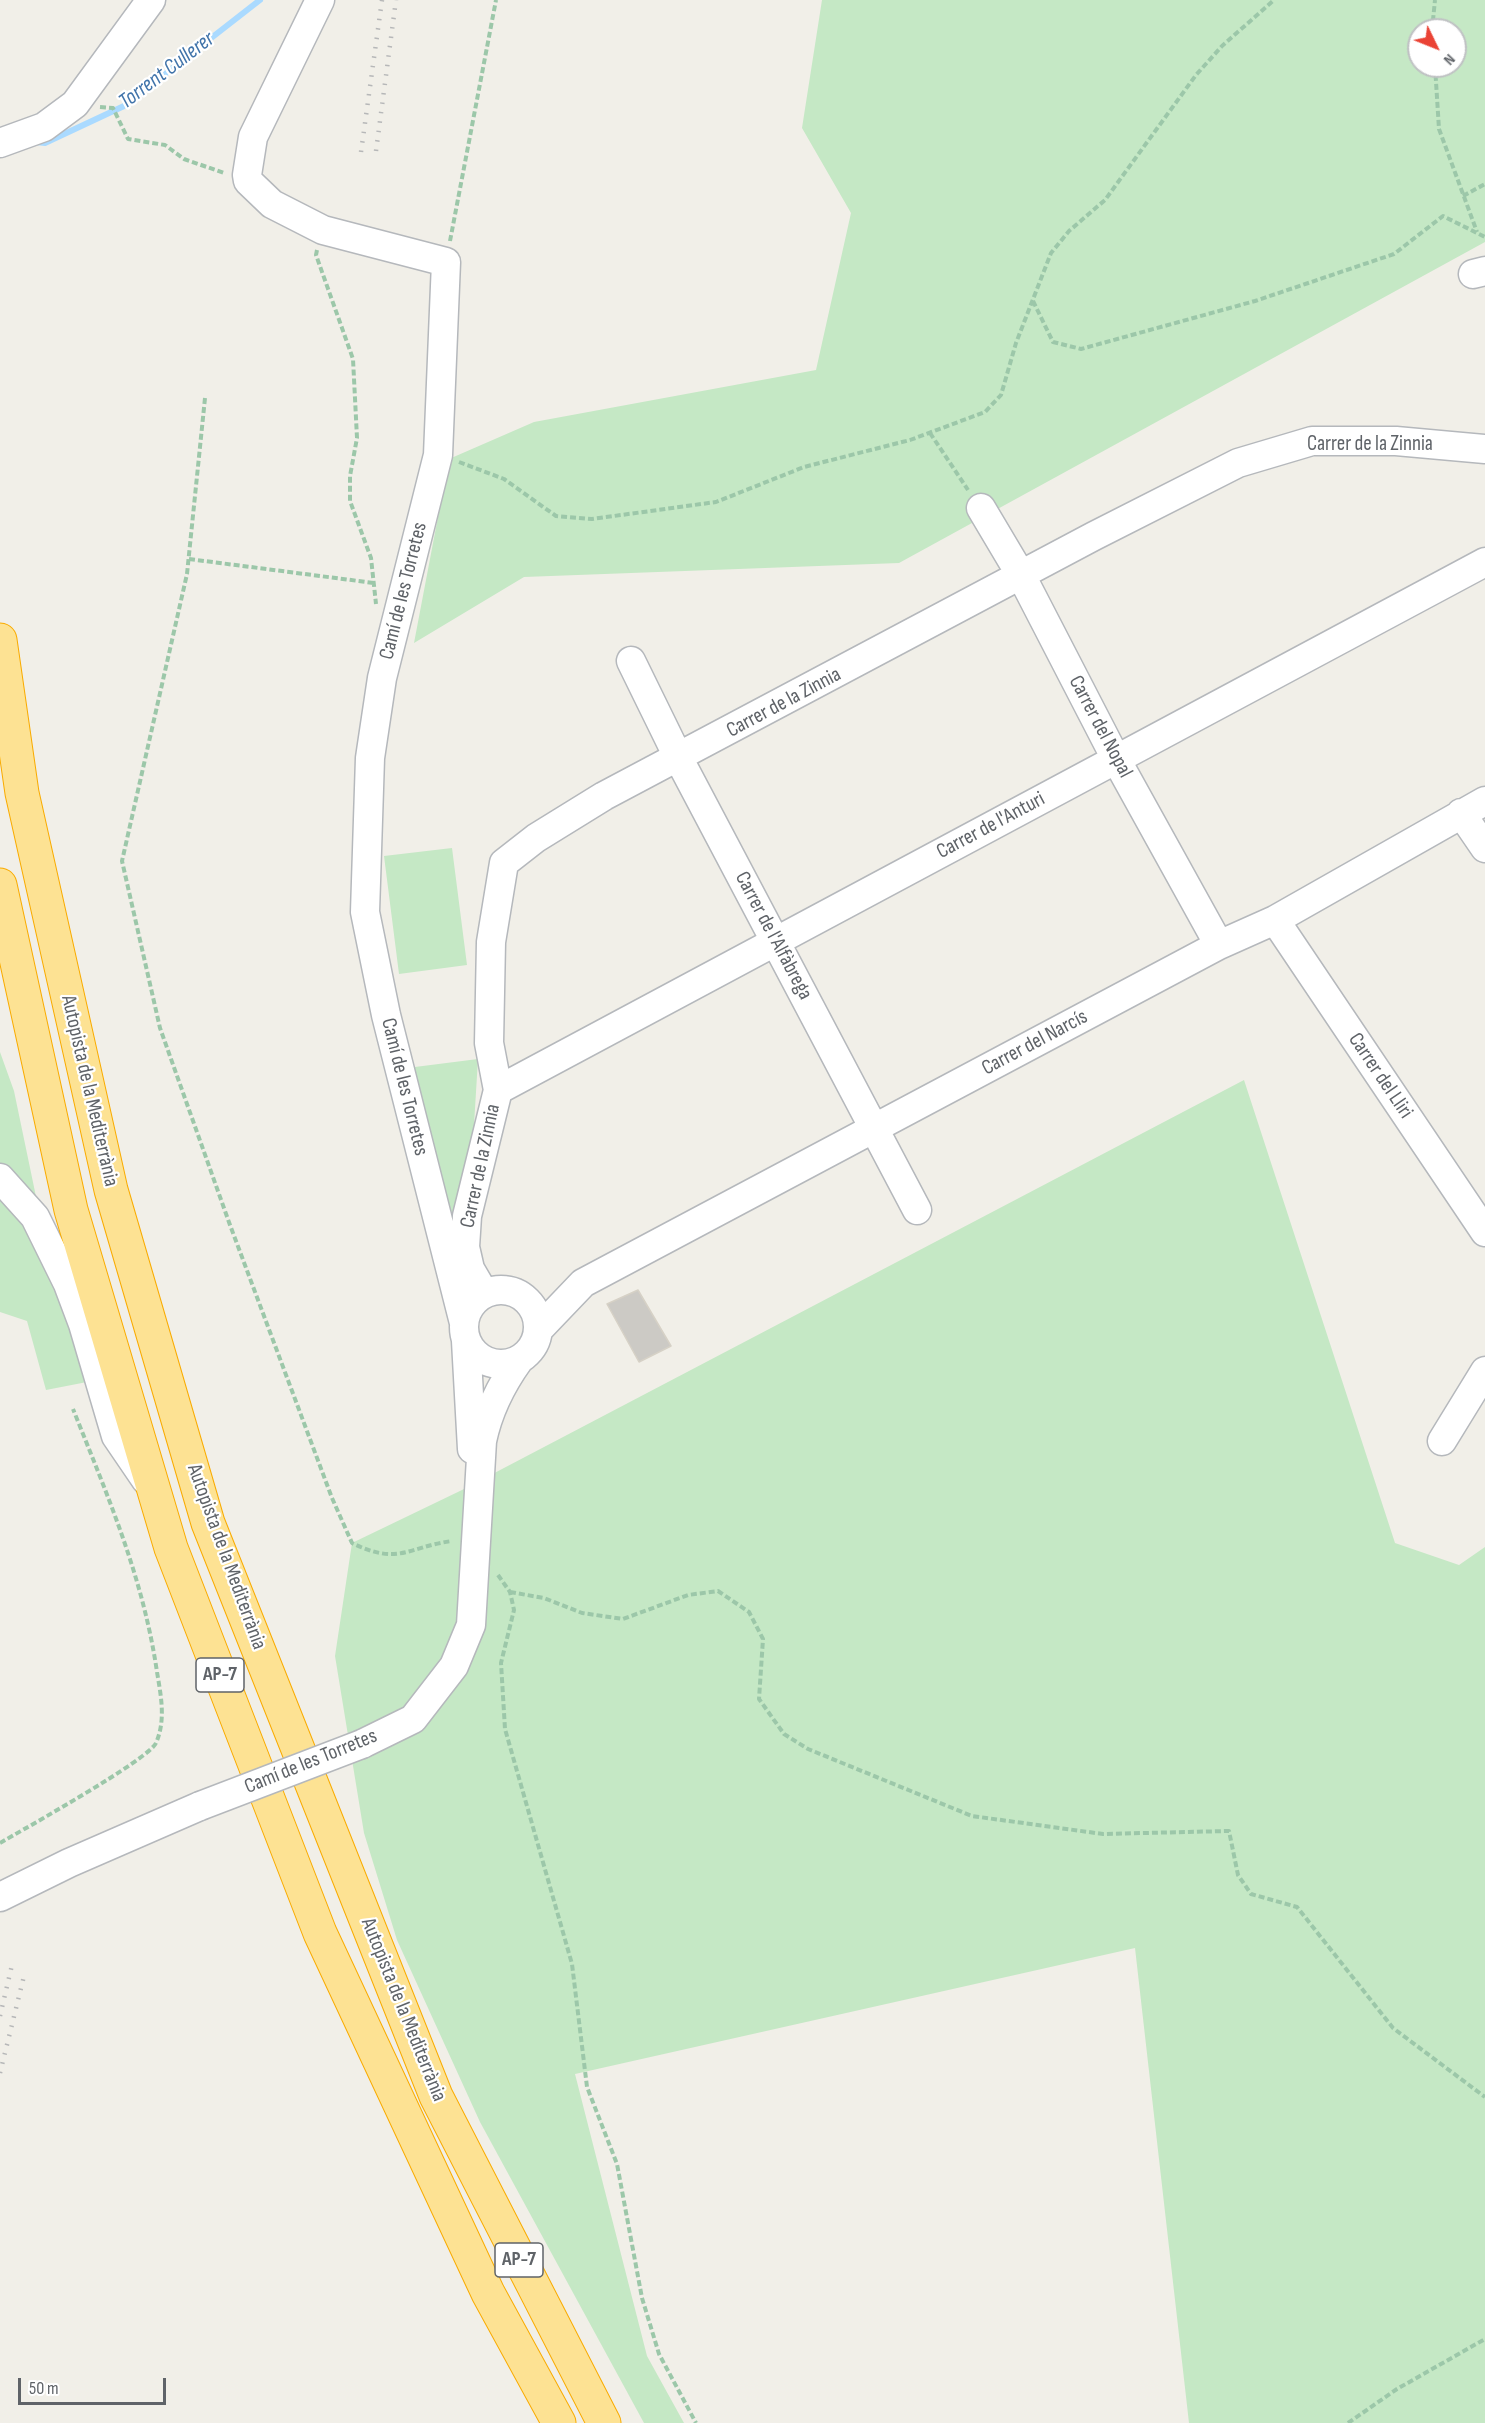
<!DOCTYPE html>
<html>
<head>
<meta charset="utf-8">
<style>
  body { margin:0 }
  #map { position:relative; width:1485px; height:2423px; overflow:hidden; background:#f1efe8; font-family:"Sofia Sans Condensed",sans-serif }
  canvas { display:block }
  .north { position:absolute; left:1407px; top:18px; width:60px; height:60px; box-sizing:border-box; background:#fff; border:2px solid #bfc1c3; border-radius:50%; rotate:133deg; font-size:16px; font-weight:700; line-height:24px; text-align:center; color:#5f6368 }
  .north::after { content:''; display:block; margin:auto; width:21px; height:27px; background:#ea4335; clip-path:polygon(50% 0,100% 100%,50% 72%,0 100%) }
  .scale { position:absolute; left:18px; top:2378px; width:148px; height:27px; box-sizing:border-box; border:3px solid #5f6368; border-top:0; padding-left:8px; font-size:18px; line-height:21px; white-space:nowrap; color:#5f6368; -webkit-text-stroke:4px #fff; paint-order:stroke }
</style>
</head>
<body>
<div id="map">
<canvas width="1485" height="2423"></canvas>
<div class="north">N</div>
<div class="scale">50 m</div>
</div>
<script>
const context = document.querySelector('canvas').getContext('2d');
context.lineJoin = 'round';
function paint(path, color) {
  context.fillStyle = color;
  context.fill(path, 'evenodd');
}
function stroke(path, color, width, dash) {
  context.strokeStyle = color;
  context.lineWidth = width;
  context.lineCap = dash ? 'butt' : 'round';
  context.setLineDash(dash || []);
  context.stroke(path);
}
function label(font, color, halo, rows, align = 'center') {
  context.font = font + ' "Sofia Sans Condensed",sans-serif';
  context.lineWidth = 4.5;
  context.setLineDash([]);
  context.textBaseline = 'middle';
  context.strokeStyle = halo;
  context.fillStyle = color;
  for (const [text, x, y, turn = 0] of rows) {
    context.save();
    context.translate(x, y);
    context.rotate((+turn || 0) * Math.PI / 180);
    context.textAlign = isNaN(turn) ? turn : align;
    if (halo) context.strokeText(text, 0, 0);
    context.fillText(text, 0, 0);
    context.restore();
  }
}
paint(new Path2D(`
  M822,0H1485V242L899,563L524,577L414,643L449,459L534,422L816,370L851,213L802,128ZM1419,30H1455V66H1419Z
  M452,848L467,965L399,974L384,856Z
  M0,1052L14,1091L54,1283L87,1382L46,1390L27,1321L0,1312Z
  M478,1059L468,1224L436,1217L407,1068Z
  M1244,1080L1395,1543L1459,1565L1485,1547V2423H1189L1135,1948L575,2074L647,2356L684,2423H644L480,2122L397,1940L364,1833L335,1656L352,1543L462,1490Z`), '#c5e8c5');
stroke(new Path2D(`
  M36,142L45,143L124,106L260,0`), '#aadaff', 6);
const building = new Path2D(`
  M638,1290L671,1346L639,1362L607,1304Z`);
paint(building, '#cccac5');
stroke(building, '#d6d1c6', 1.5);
const minor = new Path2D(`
  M320,0L253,137L247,175L248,181L272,204L323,230L446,262L438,455L382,678L370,758L365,912L386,1015L464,1323
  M0,143L44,127L75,104L151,0
  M1473,274L1485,271
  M981,508L1022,577L1116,759L1219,945
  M631,661L679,759L917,1210
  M1461,813L1485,848
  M1275,920L1485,1232
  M498,1090L1485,562
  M0,1178L35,1217L68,1284L83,1324L116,1436L146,1480
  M464 1327a37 37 0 1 1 74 0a37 37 0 1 1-74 0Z
  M484,1293L470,1269L465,1247L467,1216L498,1090L489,1043L491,942L504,863L536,838L604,796L1094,536L1238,463L1312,441H1396L1485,449
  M539,1329L583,1283L1219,945L1275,920L1485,801
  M466,1341L472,1449
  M1442,1441L1485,1371
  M362,1744L413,1719L454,1666L471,1625L482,1441C488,1412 501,1385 519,1360
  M0,1897L69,1863L200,1806`);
const highway = new Path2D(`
  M0,640L22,793L111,1190L208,1523L436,2096L604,2423
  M0,885L71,1210L171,1548L320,1933L488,2293L559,2423`);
stroke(minor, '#b5b8bc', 31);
stroke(highway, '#f9ab00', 35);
stroke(new Path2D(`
  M1432,30L1435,0
  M1435,66L1439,129L1477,232
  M100,107L113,108L128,139L165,145L184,159L224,173
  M1463,196L1485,184
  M450,241L496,0
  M317,250L316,255L353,359L357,438L350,476V501L371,558L376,604
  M1033,301L1053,342L1081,349L1255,301L1394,254L1443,216L1485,237
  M205,398L187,574L122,861L160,1028L230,1225L332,1498L352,1543C399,1566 407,1547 452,1541
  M930,433L968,490
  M459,462L504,479L556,516L592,519L716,502L804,467L910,440L985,412L1001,395L1016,343L1051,253L1069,231L1105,200L1196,75L1222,46L1274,0
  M189,559L374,583
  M498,1575L510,1592L514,1610L501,1663L505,1729L572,1964L587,2087L617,2164L642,2298L659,2354L696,2423
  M510,1592L544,1598L582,1613L623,1619L688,1595L718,1591L749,1612L763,1639L759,1699L784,1734L808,1749L972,1816L1103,1834L1229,1831L1238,1875L1251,1894L1297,1907L1393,2028L1485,2097
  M0,1843C24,1829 148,1760 156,1743C166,1720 161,1696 157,1672C143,1577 108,1497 73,1409
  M1348,2423L1397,2389L1485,2339`), '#9cc7a9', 4, [6, 3]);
stroke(minor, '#fff', 28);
stroke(highway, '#fde293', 33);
stroke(new Path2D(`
  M376,151L396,0
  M361,152L382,0
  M0,2016L12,1965
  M0,2073L25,1972`), '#b6b7b8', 4.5, [1.5, 8]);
const minorBridge = new Path2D(`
  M200,1806L362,1744`);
stroke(minorBridge, '#b5b8bc', 31, []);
stroke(minorBridge, '#fff', 28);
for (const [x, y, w] of [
  [220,1675,48],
  [519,2260,48]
]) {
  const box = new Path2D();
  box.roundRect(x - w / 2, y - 17, w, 34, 4.5);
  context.fillStyle = '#fff';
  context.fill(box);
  stroke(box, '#5f6368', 1.5);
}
label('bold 20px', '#5f6368', null, [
  ["AP-7",220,1675],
  ["AP-7",519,2260]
]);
label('21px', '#5f6368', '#fff', [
  ["Carrer de la Zinnia",1370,445],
  ["Camí de les Torretes",404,591,-76],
  ["Carrer de la Zinnia",784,703,-28],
  ["Carrer del Nopal",1100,727,62],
  ["Carrer de l'Anturi",991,826,-28],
  ["Carrer de l'Alfàbrega",773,936,62],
  ["Carrer del Narcís",1035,1043,-28],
  ["Carrer del Lliri",1380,1076,56],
  ["Camí de les Torretes",404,1087,76],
  ["Autopista de la Mediterrània",89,1091,77],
  ["Carrer de la Zinnia",481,1166,-78],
  ["Autopista de la Mediterrània",226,1557,70],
  ["Camí de les Torretes",311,1762,-22],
  ["Autopista de la Mediterrània",403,2010,68]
]);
label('italic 22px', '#4174aa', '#fff', [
  ["Torrent Cullerer",167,71,-37]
]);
</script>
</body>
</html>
